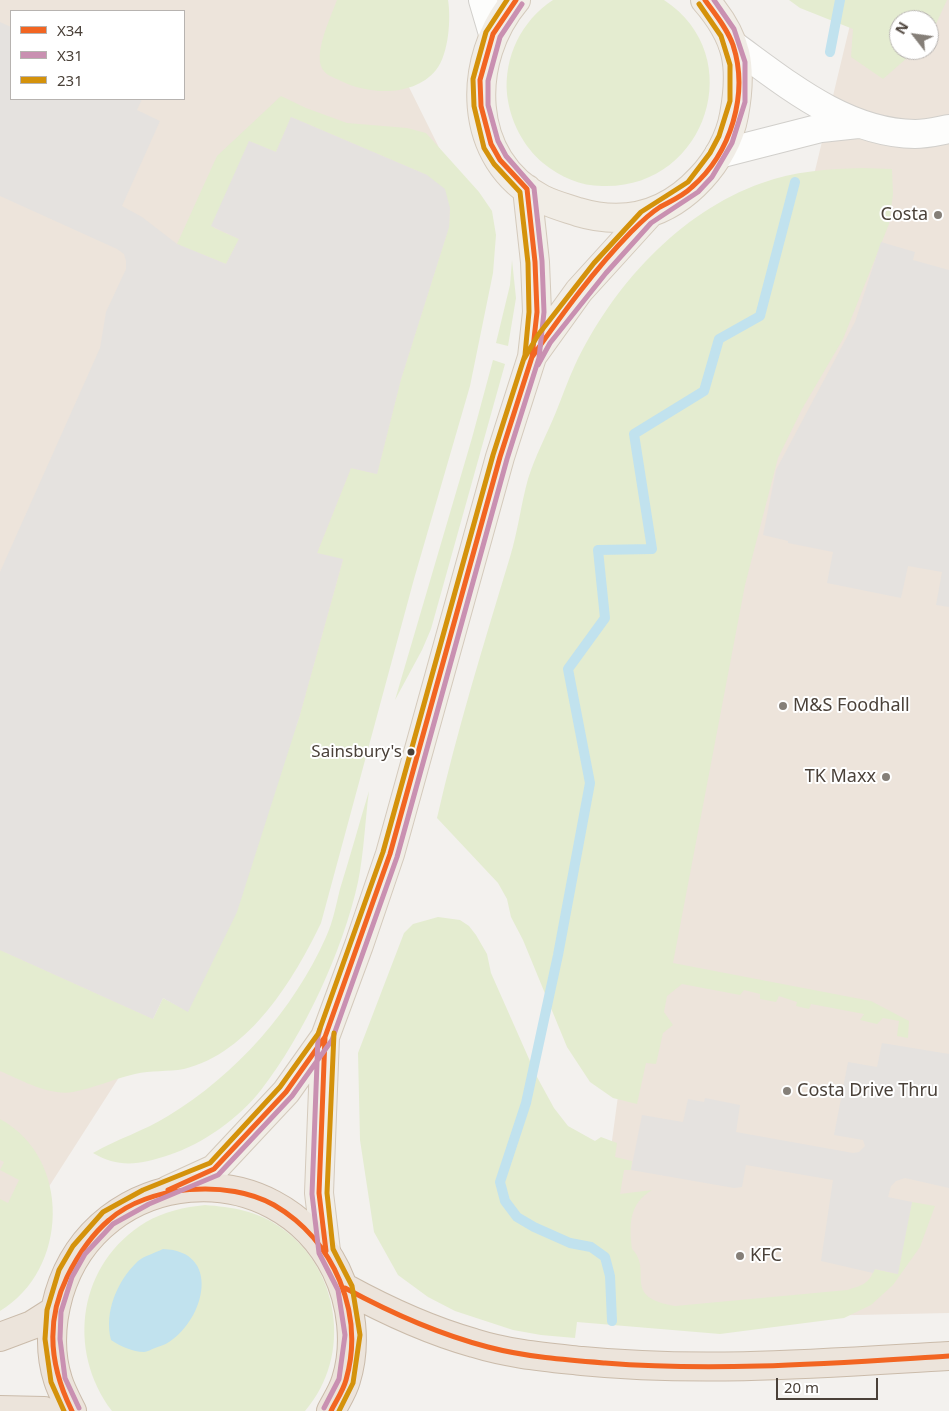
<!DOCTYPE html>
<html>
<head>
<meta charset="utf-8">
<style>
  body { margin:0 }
  #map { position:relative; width:949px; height:1411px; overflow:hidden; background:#f3f1ee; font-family:"Noto Sans",sans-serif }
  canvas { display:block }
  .legend { position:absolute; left:10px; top:10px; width:175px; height:90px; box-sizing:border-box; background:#fff; border:1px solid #b7b3b0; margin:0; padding:6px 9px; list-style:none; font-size:15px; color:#4a4139 }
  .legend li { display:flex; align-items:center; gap:10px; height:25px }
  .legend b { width:25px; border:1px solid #b7b3b0 }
  .north { position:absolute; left:889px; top:10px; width:50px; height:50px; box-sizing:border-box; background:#fff; border:1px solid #b7b3b0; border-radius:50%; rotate:300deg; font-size:14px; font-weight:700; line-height:20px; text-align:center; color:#4a4139 }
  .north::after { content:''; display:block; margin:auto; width:18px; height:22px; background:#857f78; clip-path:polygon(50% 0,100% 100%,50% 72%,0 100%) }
  .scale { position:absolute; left:776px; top:1378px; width:102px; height:22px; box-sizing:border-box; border:2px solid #4a4139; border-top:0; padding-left:6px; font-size:15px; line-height:18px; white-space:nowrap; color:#4a4139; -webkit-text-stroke:4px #fff; paint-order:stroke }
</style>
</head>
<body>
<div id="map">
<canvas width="949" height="1411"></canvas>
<ul class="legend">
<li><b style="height:6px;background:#f26522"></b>X34</li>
<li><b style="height:6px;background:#c990b1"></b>X31</li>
<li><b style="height:6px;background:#d4920b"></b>231</li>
</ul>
<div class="north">N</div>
<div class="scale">20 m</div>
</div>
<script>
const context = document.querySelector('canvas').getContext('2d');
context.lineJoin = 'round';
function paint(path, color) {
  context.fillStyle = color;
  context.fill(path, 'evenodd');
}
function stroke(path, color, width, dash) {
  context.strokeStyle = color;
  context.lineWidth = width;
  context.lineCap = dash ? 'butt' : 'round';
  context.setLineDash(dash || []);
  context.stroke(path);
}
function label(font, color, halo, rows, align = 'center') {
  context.font = font + ' "Noto Sans",sans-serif';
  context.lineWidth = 4;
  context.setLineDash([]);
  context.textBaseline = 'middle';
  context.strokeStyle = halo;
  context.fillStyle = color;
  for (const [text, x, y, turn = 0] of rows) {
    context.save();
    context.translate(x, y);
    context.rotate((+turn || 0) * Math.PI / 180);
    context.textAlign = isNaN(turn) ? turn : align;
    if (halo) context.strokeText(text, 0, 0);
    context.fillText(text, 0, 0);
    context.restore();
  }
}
paint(new Path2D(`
  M0,0H385L389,47L473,216L403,505L141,1043L0,1263ZM11,11H184V99H11Z
  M856,0H949V1313L765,1317L589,1312L629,1014L795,254ZM899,20H929V50H899Z`), '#ede4db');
paint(new Path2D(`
  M337,0H448C451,18 449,54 436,70C414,97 369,95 341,81C333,77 324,75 321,66C315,50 331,16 337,0Z
  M553,0H664C751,57 705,190 602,186C581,186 560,177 543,163C523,146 510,121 507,94C504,57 521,21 553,0Z
  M789,0H947L929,39V20H899V50H916L883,79L851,57L853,29L800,8Z
  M281,96L306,108L347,123L407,128L426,133L479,192L492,211L496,235L493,273L470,386L414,579L321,923C294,979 250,1053 184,1069C168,1072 151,1070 135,1074C114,1079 94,1088 73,1092C49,1096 21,1080 0,1071V950L153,1019L163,998L188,1011L299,718L343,560L317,553L351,468L377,474L401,379L449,227L450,208L427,175L291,117L276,152L249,141L214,228L239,239L226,264L177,244L217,156Z
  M862,168L892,169L893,194L889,224L843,339L802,409L778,458L745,585L673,963L871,1001L909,1021L908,1038L897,1036L899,1021L883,1018L877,1024L860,1020L864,1014L811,1004L809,1009L796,1006L797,1002L779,996L776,1002L760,999V994L744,990L740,995L682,984L667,996L664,1012L673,1025L663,1033L656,1064L646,1063L637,1104L613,1098L590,1082L567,1047L523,940L511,917L507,899L498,883L437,818C457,730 484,643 510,557C518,531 521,504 528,479C535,456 547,434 556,412C562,397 568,380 575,365C612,287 679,212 762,183C794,171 828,169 862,168Z
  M512,260L516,298L508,346L496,343L510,285Z
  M493,360L505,364L431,629L422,650L395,700L472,438Z
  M369,791C365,821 364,852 358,882C343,950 304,1035 261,1090C239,1118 203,1144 169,1155C142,1164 119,1169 93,1153C117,1139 144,1131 168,1116C236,1075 294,1009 326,937C333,922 336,905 340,889C350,857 359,824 369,791Z
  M438,917L460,920L469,926L476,935L487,954L491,973L537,1077L554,1108L568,1126L595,1141L601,1137L617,1143L615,1157L632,1161L631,1170H624L620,1194L652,1190C629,1204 629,1224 632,1249C654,1271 620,1297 675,1306L847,1290C860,1286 870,1284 874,1269L897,1274L912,1202L935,1206L920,1247L893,1285L871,1305L844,1318L720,1334L577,1322L575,1338L541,1335L513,1330L455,1311L428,1297L398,1275L374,1232L360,1140L358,1053L404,933L413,924Z
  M0,1119C72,1158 69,1270 0,1311V1199L8,1203L19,1180L0,1170L4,1162L0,1160Z
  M205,1205C231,1207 258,1211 280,1227C340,1268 353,1356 305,1411H112C66,1350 78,1263 146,1222C163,1212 185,1207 205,1205Z`), '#e4ecd0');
paint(new Path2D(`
  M0,22L11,27V99H142L137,110L160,121L122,206L142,217L177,244L226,264L239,239L211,226L249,141L276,152L291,117L427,175L445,189L450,208L449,227L401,379L377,474L351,468L317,553L343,559L299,718L237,912L188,1012L163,998L153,1019L0,950V572L100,348L106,312L126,269V261L124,254L117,249L0,196Z
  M881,242L915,252L913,260L949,270V607L936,605L942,572L908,566L901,598L827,583L833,552L788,543V541L763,535L776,470L855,322Z
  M882,1043L949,1054V1188L905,1178L896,1181L891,1186L888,1197L912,1202L898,1274L875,1269L873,1273L821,1261L833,1180L746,1165L742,1187L734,1188L631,1170L642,1115L683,1122L688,1099L704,1102L705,1098L740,1105L736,1132L853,1153L859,1152L865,1146L863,1140L834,1135L848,1062L877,1067Z`), '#e5e2df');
paint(new Path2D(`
  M163,1249C222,1251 205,1319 169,1342C165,1345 159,1346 155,1348C152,1349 147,1352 144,1352C133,1352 120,1346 111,1340C104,1312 117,1281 138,1261C144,1256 155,1253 163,1249Z`), '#c1e2ee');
stroke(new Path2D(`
  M830,52L840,0
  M612,1321L610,1276L605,1257L591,1247L570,1243L534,1227L517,1217L505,1201L500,1182L526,1103L558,955L590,783L568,669L605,618L598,550L652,549L634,434L704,391L719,339L760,316L795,182`), '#c1e2ee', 10);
const minor = new Path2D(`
  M483,0L493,34
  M733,45C787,84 845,133 915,134C926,134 938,131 949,129
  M719,154L821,128L858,124`);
const major = new Path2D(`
  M516,0C466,59 466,160 542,199C554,205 566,208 578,212C625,226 667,215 701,178C717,161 730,138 734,115C743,66 738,38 705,0
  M533,355L579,291L649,214
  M325,1037L319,1193L326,1251
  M168,1190L214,1169L286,1092L325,1037L359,945L390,854L500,457L532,357L537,312L535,262L527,189`);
const highway = new Path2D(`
  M345,1288C387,1311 428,1330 474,1343C509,1354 545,1357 582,1361C704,1373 827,1363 949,1356
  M0,1337L32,1325L54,1311
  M0,1410L44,1411
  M72,1411C67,1401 61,1390 58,1380C49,1352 51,1322 59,1294C98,1164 276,1149 336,1270C352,1303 357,1345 346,1380C343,1391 336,1401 331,1411`);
stroke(minor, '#d1cfcb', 30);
stroke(major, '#d4cabc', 30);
stroke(highway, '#cabbaa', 30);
stroke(minor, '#fdfdfc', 28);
stroke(major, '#f1ede6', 28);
stroke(highway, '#ece4db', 28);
stroke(new Path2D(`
  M532,357C563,313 594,270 631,232C640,223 649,214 660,207C671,201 683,196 692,187C731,153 749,94 733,45C727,28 715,14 705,0
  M325,1037L319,1193L326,1251
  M168,1190L214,1169L286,1092L325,1037L390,854L500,457L532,357L537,312L535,262L527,189L500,160L491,144L481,106L480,80L493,34L516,0
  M345,1288C391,1313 438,1334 488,1347C526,1357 566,1360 605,1363C719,1372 834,1363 949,1356
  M72,1411C50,1367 45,1322 67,1277C78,1255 90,1236 109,1220C148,1185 229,1179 274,1205C334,1240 365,1313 346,1380C343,1391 336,1401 331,1411`), '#f26522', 5);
stroke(new Path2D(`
  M538,365L550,343L606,273L651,223L698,192L712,177L732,143L745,102V62L734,29L714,0
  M320,1029L318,1037L312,1194L319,1253L338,1290L345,1335L339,1379L324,1408
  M79,1408L65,1378L60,1339L61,1312L72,1277L85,1254L113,1224L149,1204L218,1175L292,1096L332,1040L397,857L507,459L539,358L544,312L542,261L534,188L506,156L498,141L488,105V81L500,37L522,4`), '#c990b1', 5);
stroke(new Path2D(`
  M524,359L538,335L594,263L641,212L688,182L710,153L719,136L730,101V65L721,36L699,4
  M334,1033L327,1193L333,1249L352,1286L360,1335L353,1383L339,1411
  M64,1411L51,1382L45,1339L47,1310L59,1270L73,1246L103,1212L143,1190L210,1163L280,1087L318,1034L383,852L493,455L525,355L529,312L528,263L520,192L494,164L484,148L474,106L473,79L486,32L507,0`), '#d4920b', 5);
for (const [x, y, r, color] of [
  [938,215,5,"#857f78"],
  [783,706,5,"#857f78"],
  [411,752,4.5,"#4a4139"],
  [886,777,5,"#857f78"],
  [787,1091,5,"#857f78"],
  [740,1256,5,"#857f78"]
]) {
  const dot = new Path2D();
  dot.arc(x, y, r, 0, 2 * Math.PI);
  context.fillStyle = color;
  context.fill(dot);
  stroke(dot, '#fff', 2);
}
label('17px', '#4a4139', '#fff', [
  ["Sainsbury's",402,752]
], 'right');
label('18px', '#4a4139', '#fff', [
  ["Costa",928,215,"right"],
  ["M&S Foodhall",793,706],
  ["TK Maxx",876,777,"right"],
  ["Costa Drive Thru",797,1091],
  ["KFC",750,1256]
], 'left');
</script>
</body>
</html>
